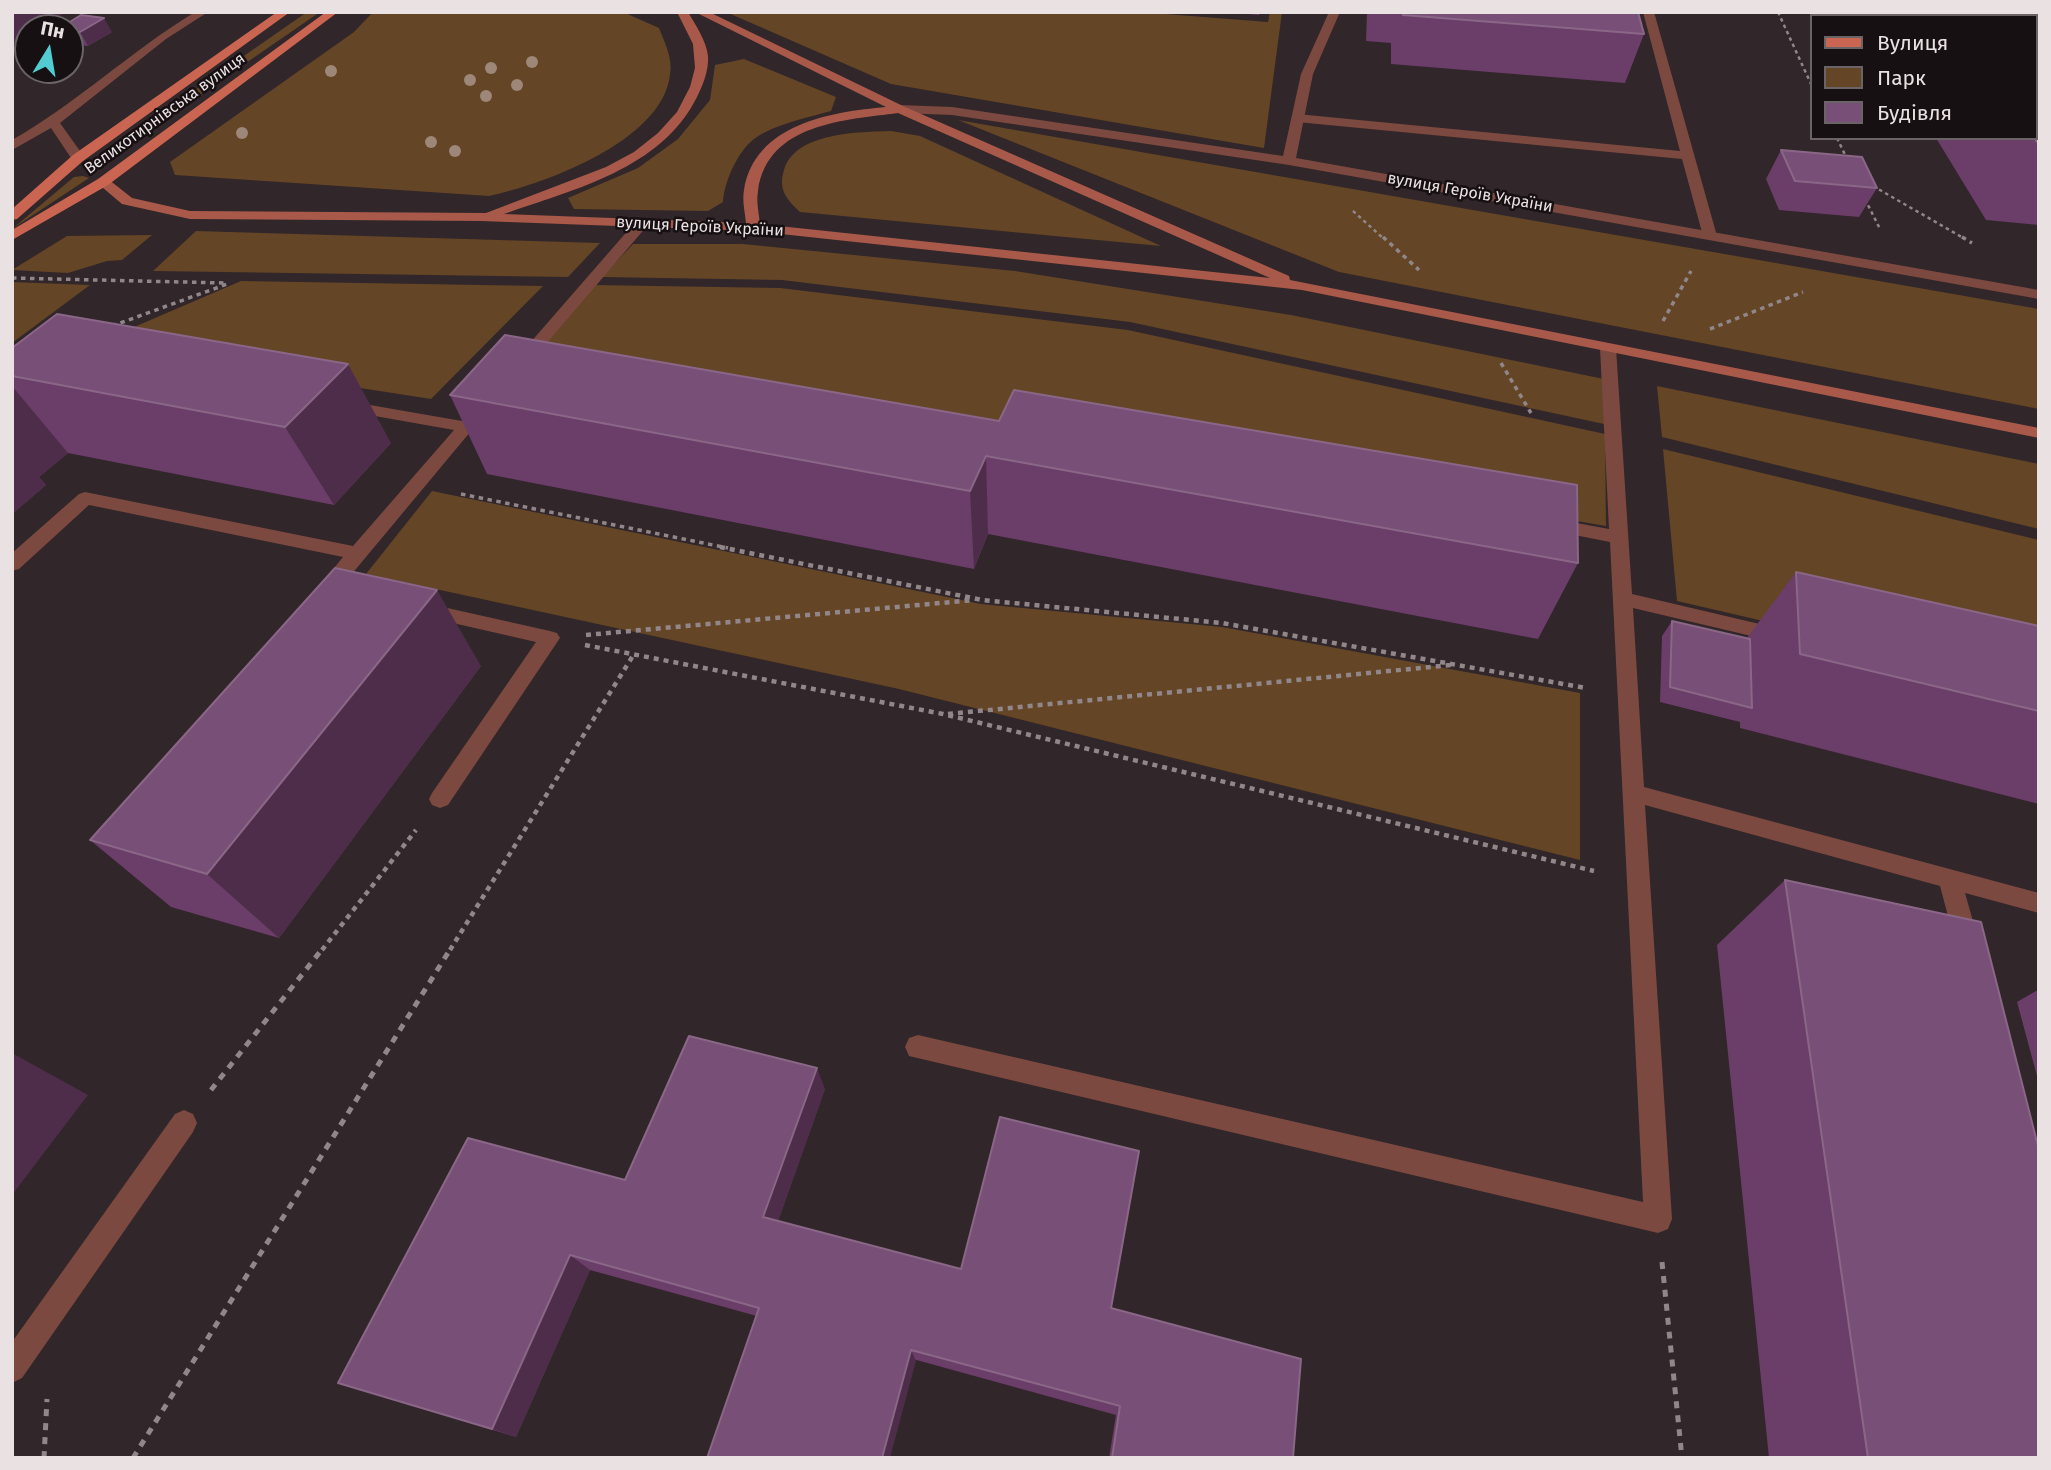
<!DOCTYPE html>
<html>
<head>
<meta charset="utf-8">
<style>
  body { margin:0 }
  #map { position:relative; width:2051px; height:1470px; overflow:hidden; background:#312629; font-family:"Fira Sans",sans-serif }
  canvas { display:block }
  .frame { position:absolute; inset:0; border:14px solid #eae1e3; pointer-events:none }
  .legend { position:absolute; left:1810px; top:14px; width:228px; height:126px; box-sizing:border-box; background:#161012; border:2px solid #6b6466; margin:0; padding:9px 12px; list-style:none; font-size:21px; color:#eae1e3 }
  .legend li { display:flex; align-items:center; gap:14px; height:35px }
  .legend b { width:35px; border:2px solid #6b6466 }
  .north { position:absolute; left:14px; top:14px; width:70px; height:70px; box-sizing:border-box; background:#161012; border:2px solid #6b6466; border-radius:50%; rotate:11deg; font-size:19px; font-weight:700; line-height:28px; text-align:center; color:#eae1e3 }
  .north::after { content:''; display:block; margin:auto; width:24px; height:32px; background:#51ccd1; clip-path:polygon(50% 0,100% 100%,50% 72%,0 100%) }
</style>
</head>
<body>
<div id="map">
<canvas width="2051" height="1470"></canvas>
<div class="frame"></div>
<ul class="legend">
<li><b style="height:9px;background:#ca6551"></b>Вулиця</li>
<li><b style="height:19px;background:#644526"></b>Парк</li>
<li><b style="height:19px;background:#784f76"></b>Будівля</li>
</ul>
<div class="north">Пн</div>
</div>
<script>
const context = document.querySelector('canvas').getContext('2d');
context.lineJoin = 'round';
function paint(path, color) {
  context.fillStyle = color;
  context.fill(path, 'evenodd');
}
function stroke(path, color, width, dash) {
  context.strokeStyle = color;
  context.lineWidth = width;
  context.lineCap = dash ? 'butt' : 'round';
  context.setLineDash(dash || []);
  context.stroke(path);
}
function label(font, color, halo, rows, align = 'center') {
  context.font = font + ' "Fira Sans",sans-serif';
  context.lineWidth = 5;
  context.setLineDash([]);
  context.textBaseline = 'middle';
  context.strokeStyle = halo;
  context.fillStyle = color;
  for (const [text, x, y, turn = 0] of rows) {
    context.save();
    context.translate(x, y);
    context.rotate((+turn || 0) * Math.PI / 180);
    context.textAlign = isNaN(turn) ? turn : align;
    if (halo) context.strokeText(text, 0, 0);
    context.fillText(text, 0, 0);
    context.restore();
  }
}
paint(new Path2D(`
  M307,12H320L124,147L149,122Z
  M373,12H623L659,28C665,43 673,59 670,75C662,141 545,184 489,196L175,175L170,162L354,32Z
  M726,12H1140L1268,22L1270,12H1282L1264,148L891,84Z
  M744,59L836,97L831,111C806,118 775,124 754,139C737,152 724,183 723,202L708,211L574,209L568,198L638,168L678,139L710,100L715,65Z
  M958,120L2039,309V409L1339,272Z
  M891,131L920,136L1161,246L800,212C786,199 778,189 784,170C795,132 860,132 891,131Z
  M83,176L89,178L12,229L74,177Z
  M196,231L600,243L568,277L153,271Z
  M152,235L122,260L107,261L68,273L12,270L67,236Z
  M633,244H743L1015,271L1291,315L1604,379V424L1130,322L782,280L602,277Z
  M241,281L543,286L431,399L90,346Z
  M12,282L90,285L12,343Z
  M594,285L780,288L1128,330L1605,434L1606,526L545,343Z
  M1657,386L2039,464V529L1662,437Z
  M1663,449L2039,540V685L1677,601Z
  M432,491L981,604L1222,627L1580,693V860L899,689L366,574Z`), '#644526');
stroke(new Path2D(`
  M1778,12L1811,84
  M1837,138L1847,159
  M1873,186L1965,239
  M1865,199L1880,229
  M1353,211L1384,239`), '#91878a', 2.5, [3.5, 3.5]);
stroke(new Path2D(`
  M1383,237L1419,270
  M1962,237L1972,243
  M12,278L225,283
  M1663,321L1691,271
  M112,326L230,283
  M1710,329L1803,292
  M1501,363L1531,413
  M461,494L728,548`), '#91878a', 3.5, [4.5, 4.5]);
stroke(new Path2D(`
  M720,547L982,600L1222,623L1586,688
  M586,635L974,600
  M585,645L943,714L1594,871
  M948,714L1451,665
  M322,950L416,830
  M450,950L634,654`), '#91878a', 4.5, [5, 5]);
stroke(new Path2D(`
  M211,1090L323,948
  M1662,1262L1682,1458
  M44,1458L47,1399
  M133,1458L451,948`), '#91878a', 5, [7, 7]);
paint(new Path2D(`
  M195,12H208L166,39L60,123L85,158L83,161H73L51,128L12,150V140C77,103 131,51 195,12Z
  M1643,12H1654L1717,236L1715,239L1710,240L1703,236L1682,159L1297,122L1291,118L1297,114L1680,151Z
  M642,219L647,220V226L528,365H516L514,362L516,359L637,220Z
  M1608,343L1616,348L1632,594L1781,629L1788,631L1791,636L1788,641L1781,643L1633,608L1644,787L2039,893V913L1965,893L1980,946L1976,954L1968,957L1960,954L1956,946L1940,886L1645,805L1672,1219L1668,1229L1658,1233L909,1056L905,1047L909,1038L918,1035L1643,1202L1610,542L1549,530L1543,528L1540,524L1543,520L1549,518L1609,529L1600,348Z
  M347,401L462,421L477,403L483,402L491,407L336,593H320L318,588L343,557L89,505L19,569L12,571V553L79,494L85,492L353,546L454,430L341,410L339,406Z
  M425,603L550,631L557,633L560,638L448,805L440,808L432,805L429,799L432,793L536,642L418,615L415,610L418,605Z
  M184,1110L193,1114L197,1123L193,1132L22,1378L12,1383V1342L175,1114Z`), '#7b493f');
paint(new Path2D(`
  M1329,12H1340L1313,74L1296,158L2039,290V299L1289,165L952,115L899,113L893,109L899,105L952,107L1283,156L1301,74Z`), '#7b493f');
paint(new Path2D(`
  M677,12H688C696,26 706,40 708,56C709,70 703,85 697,97C661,169 575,189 504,214L746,223C745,212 742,201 744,190C755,124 830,112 886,107L695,12H709L903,106L1289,276L1290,280L2039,428V438L1302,290L753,231L481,221L190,219L122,204L96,182L103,178L108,179L132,198L190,211L486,213L606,167L634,152L658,133L677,112L690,87L695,68L693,44ZM898,113L1270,278L760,224C759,213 756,202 758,191C767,123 846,120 898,113Z`), '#a8594a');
paint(new Path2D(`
  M277,12H290L83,161L17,219L12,220V209L73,155Z
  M326,12H338L108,185L12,240V230L98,179Z`), '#ca6551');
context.fillStyle = '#9c8779';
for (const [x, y] of [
  [532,62],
  [491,68],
  [331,71],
  [470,80],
  [517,85],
  [486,96],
  [242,133],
  [431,142],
  [455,151]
]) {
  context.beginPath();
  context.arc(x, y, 6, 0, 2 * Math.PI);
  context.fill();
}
paint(new Path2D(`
  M1226,12H1259V15Z
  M1367,12H1638L1644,34L1625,83L1391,64V43L1366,41Z
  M1860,12H2039V20H2035V16H1862Z
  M70,28L112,32L88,46L70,44Z
  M2039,30V225L1986,220L1936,138H2035Z
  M1781,150L1877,188L1859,217L1779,210L1766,179Z
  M505,335L1578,563L1538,639L988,534L974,569L487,474L450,395Z
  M12,348L391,443L334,505L68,453L39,477L46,485L12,514Z
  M1796,572L2039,626V804L1740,728V722L1660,702L1662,636L1672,621L1747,638Z
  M481,666L279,938L171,907L90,840Z
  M1785,880L2039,1458H1769L1717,945Z
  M2036,991H2039V1076H2037L2017,1002Z
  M825,1089L778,1221L1111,1308L1293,1458H1109L1116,1415L590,1270L516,1437L338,1383Z`), '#6b3d69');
paint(new Path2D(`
  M12,12H66L40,28H28V35L12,45Z
  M104,18L112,32L88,46L80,32Z
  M348,364L391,443L334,505L285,427Z
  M12,386L68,453L39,477L46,485L12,514Z
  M986,456L988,534L974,569L970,491Z
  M437,590L481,666L279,938L207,874Z
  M12,1053L88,1095L12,1195Z
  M817,1068L825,1089L774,1233L763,1217Z
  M570,1255L590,1270L516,1437L492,1429Z
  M911,1350L916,1361L890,1458H882Z`), '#4e2d4a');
const building = new Path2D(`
  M1403,12H1638L1644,34L1403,15Z
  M1945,12H2024L2027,16H1947Z
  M81,15L104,18L80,32L70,31V28H60Z
  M2035,26L2039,30V144L2034,138H2035Z
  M1781,150L1862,157L1877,188L1795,181Z
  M57,314L348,364L285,427L12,376V348Z
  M505,335L999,421L1014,390L1577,485L1578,563L986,456L970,491L450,395Z
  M335,568L437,590L207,874L90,840Z
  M1796,572L2039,626V711L1800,654Z
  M1672,621L1750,639L1752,708L1670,687Z
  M1785,880L1981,922L2039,1150V1458H1868Z
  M689,1036L817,1068L763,1217L961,1269L1000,1117L1139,1151L1111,1308L1301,1359L1293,1458H1112L1120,1406L911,1350L882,1458H707L759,1308L570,1255L492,1429L338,1383L468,1138L625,1180Z`);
paint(building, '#784f76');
stroke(building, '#8a6687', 2);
label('16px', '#eae1e3', '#161012', [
  ["Великотирнівська вулиця",165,114,-36],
  ["вулиця Героїв України",1470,193,10],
  ["вулиця Героїв України",700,227,3]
]);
</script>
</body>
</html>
